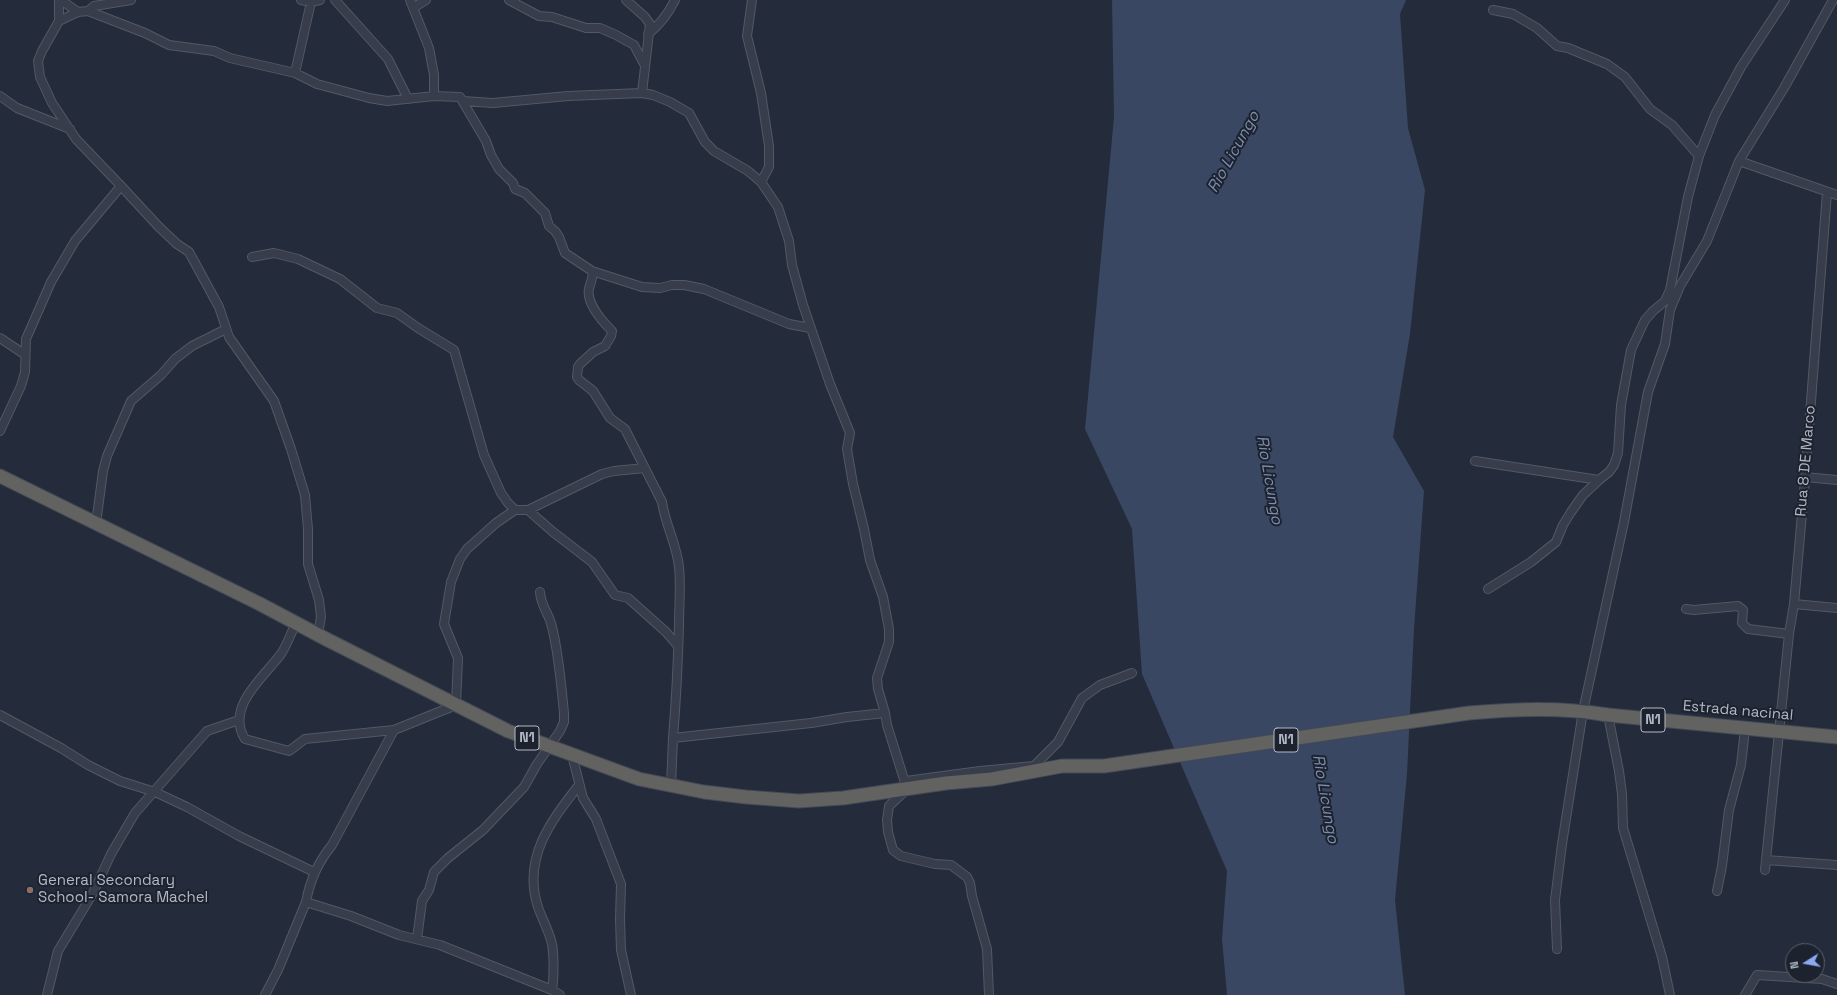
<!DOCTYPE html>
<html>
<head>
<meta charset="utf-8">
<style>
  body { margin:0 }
  #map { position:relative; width:1837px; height:995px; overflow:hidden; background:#242b3a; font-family:"Space Grotesk",sans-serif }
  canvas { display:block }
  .north { position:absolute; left:1785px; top:943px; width:40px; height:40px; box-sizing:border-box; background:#1d222f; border:1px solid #595e6b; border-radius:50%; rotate:259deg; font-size:11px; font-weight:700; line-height:16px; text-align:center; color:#b3b8c6 }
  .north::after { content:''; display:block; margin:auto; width:14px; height:18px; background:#8ca8f1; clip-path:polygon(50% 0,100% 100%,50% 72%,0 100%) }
</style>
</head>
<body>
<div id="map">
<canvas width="1837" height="995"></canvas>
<div class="north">N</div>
</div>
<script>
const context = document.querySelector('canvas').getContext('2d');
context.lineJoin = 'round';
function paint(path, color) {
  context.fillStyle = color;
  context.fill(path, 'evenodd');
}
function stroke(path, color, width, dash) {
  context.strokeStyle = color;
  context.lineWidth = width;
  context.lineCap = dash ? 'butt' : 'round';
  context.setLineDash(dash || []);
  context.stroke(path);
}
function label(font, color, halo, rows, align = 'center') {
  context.font = font + ' "Space Grotesk",sans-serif';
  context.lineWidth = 4;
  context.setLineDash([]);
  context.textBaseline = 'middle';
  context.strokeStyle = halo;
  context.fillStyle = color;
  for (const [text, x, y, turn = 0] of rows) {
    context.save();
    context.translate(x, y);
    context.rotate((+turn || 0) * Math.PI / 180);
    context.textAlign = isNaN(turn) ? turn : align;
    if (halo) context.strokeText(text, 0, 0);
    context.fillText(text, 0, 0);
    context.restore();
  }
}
paint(new Path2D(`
  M1112,0H1406L1400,14L1408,128L1425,190L1410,334L1393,437L1424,491L1414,629L1407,774L1395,900L1405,995H1227L1222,939L1227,871L1142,674L1132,529L1085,429L1114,117Z`), '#3a4762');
const minor = new Path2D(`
  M61,0L78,12
  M301,0L311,2L320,0
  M335,0L388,59L408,99
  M410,0L429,48L434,75V96
  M509,0L539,16L552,17L586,28H600L616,35L634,45L644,64
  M626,0L645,17L650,24L642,93L653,95L670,102L689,113L705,142L714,151L748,171L761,182L778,207L789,241L792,265L803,305L830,384L850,433L847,449L853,484L864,529L870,560L883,597L889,629V642L877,678L878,689L885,713L887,725L907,789L889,806L887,820L888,832L893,850L901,856L935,864L951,865L967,877L970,883L972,896L987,949L989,995
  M752,0L747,36L761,93L769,146V167L761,182
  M413,8L426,0
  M1493,10L1513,14L1537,28L1557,46L1568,48L1607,64L1625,77L1650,109L1672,125L1699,156
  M88,11L145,33L169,45L214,51L230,58L295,73L317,84L369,98L387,101L434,96L460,97L463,101L493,103L568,96L642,93
  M59,21V0
  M648,34C661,24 668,14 675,0
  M295,73L311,2
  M0,96L17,108L70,129
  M460,97L486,141L491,155L499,169L513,183L515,189L525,193L545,213L549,226L555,231L559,237L565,253L592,271C594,279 590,282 589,289C586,303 603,322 612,331L611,336L605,346L593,352L580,364L578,367L577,377L579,380L593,391L610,418L625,429L662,502C665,524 677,545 679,567C681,586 679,606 679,625C678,663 676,701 673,738L811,723L847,717L885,713
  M1739,161L1837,195
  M121,186L76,139L52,103L40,77L38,61L42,51L59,21L78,12L88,11L94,6L131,0
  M1827,192L1805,480L1794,604L1789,634L1766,860L1837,865
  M252,257L274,253L298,259L340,279L377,308L397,313L418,328L454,350L484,455L501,493L508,503L515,510H528L602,474L614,471L645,468
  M592,271L642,287L660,288L672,285H684L704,289L789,324L810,328
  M0,338L24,354
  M0,431L21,386L25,372L26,339L51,282L75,241L121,186L158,226L177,244L189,252L219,307L229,337L274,401L291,449L305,495L308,529V564L319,600L321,617L318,634
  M1475,461L1599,480
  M1805,477L1837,480
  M515,510L496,523L467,549L460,559L451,582L444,624L458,658L456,705L394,730L332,845C318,862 310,880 306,902L351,916L399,935L440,945L552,990L560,995
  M528,510L553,532L592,562L615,595L628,598L666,632L678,646
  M96,524L103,471L107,456L131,401L161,375L175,359L192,346L226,329
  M1488,589L1531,562L1556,542L1563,525L1571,512L1583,495L1599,480L1609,472L1614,465L1618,453L1621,405L1631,350L1645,320L1653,311L1665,301L1670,290L1688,197L1699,156L1715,115L1741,67L1785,0
  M1794,604L1837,608
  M1686,609L1694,610L1738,606L1743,610L1742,623L1748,629L1789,634
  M296,623C291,633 287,645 281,654C264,677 225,707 245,739L289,751L305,739L394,730
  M0,715L61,748L88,765L120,781L155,792L187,807L239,836L314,872
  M1608,715L1619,771L1622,794L1623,828L1662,957L1670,995
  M572,755L583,798L596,819L621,884L620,919L621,950L631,995
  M906,781L980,771L1034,766L1058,742L1082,698L1100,685L1132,673
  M671,786L673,738
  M1765,870L1766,860
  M1717,891L1722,866L1729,810L1741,765L1745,729
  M417,939L422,901L429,890L434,872L448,858L483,830L524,787L537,764L560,731L564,722V713C561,684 559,655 552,627C549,613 541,607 540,592
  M1557,949L1555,900L1562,844L1583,711L1624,522L1648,392L1665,344L1670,310L1680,286L1707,241L1739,161L1784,88L1833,0
  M552,990C554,979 554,955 552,944C549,931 542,919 538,907C522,858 551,821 579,785
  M47,995L58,951L93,893L111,854L135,813L207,731L239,720
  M265,995L278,970L306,902
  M1745,995L1757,975L1822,979L1837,984`);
const trunk = new Path2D(`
  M0,476L260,604L326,639L508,731L639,779L704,792L746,797L799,801L843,798L946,783L992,779L1062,766H1104L1469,713C1516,709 1561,707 1608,715L1837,737`);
stroke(minor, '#535865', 10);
stroke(trunk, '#434855', 15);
stroke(minor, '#373d4a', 8);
stroke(trunk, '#626260', 13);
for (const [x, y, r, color] of [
  [30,890,4,"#8d6e63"]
]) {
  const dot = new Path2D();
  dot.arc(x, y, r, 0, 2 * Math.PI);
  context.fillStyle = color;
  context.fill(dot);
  stroke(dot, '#1d222f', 1.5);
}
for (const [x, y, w] of [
  [1653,720,24],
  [527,738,24],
  [1286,740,24]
]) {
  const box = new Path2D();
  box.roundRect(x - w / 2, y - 12, w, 24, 3);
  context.fillStyle = '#1d222f';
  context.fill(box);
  stroke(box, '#b3b8c6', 1);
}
label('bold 14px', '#b3b8c6', null, [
  ["N1",1653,720],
  ["N1",527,738],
  ["N1",1286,740]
]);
label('15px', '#b3b8c6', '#1d222f', [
  ["Rua 8 DE Marco",1806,461,-85],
  ["Estrada nacinal",1738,711,5]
]);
label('15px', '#b3b8c6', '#1d222f', [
  ["General Secondary",38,881],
  ["School- Samora Machel",38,898]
], 'left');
label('italic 16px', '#7c8cac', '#1d222f', [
  ["Rio Licungo",1234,152,-61],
  ["Rio Licungo",1269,480,80],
  ["Rio Licungo",1325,799,80]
]);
</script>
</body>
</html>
